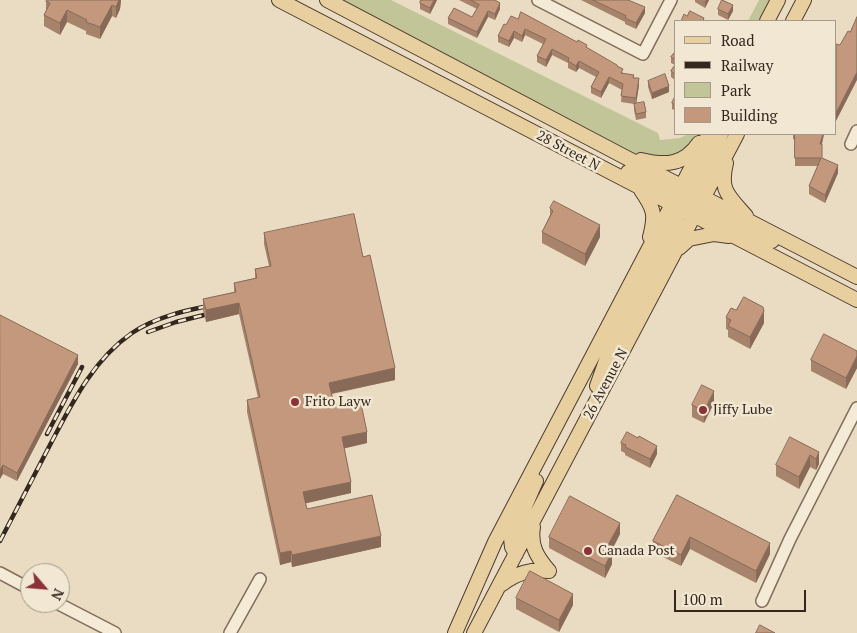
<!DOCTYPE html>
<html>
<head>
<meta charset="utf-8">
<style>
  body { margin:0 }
  #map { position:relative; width:857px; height:633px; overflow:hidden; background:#e9dcc3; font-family:"PT Serif",serif }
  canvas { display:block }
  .legend { position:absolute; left:674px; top:20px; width:162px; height:115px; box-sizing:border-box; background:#f1e7d2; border:1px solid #a59a8a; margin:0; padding:6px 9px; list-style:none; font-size:15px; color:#33271e }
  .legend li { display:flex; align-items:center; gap:10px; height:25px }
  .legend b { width:25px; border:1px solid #a59a8a }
  .north { position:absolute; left:20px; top:563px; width:50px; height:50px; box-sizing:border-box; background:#f1e7d2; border:1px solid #a59a8a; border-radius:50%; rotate:117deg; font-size:14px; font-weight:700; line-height:20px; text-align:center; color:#33271e }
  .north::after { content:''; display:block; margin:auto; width:18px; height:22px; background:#8a3236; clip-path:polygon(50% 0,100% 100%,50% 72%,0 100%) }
  .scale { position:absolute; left:674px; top:590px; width:132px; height:22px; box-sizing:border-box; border:2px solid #33271e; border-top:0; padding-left:6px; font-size:15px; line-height:18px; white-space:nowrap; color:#33271e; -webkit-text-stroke:4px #f1e7d2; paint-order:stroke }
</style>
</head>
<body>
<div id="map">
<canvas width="857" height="633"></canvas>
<ul class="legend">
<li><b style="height:6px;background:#e8cf9f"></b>Road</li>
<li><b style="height:6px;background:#33271e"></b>Railway</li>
<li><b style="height:14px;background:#c2c598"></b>Park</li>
<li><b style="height:14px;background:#c3987d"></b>Building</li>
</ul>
<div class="north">N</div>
<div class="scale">100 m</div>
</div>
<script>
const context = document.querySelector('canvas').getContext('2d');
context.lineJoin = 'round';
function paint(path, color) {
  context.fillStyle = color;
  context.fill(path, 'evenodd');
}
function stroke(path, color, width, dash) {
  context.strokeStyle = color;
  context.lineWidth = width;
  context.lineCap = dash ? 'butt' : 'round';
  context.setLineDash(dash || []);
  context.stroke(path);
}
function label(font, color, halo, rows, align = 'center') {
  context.font = font + ' "PT Serif",serif';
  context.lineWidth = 5;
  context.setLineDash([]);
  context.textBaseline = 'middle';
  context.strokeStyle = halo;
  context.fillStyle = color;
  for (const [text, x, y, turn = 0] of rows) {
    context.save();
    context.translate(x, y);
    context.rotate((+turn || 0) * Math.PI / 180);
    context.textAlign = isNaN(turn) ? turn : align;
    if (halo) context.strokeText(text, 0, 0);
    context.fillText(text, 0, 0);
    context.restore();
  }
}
paint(new Path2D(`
  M337,0H391L658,133L660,140L680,138L688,134H700L689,151L660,162L625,150Z
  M759,0H778L766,21H748Z`), '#c2c598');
const minor = new Path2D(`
  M538,0L643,54L671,0
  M851,144L857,131
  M0,573L30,589
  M762,601L790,539L857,408
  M57,603L115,633
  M230,633L260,579`);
const major = new Path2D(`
  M279,0L857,300
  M327,0L623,156L857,277
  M767,21L778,0
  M793,21L804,0
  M641,160C666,166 684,165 699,143
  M726,163C719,191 729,196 746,216
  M628,172L678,195L686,197
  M641,190C654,209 656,214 650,237
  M693,201L696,187L721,134
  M707,212L764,239L772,241
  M679,248L689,239L714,234L729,236
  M597,386L608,355L677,218L683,202
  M533,527C530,546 537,557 549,571
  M516,554L512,547L511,538L536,481
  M502,584C517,573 530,569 549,571
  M455,633L495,542L709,134
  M474,633L737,134`);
stroke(minor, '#816e5c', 14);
stroke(major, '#4f3d30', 16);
stroke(minor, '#f5ead5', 11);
stroke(major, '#e8cf9f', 14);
const rail = new Path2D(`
  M148,332L176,322L204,315
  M47,434L82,367
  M0,541C17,509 34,476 51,443C72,403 93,360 132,333C157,316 188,310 218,304`);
stroke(rail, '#33271e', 4.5);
stroke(rail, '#f1e7d2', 2.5, [8]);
paint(new Path2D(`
  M121,0L120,9L116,18L112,16L100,39L86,34V31L67,22L60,35L44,26V15L46,11V1Z
  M437,0L430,14L420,9V3Z
  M459,0H495L500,9L495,20L488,17L477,38L448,24V18L472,17L477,9Z
  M581,0H628L645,13L636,29L625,24V22Z
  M695,0H709L705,8L695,2Z
  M718,9L733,11L728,20L718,15Z
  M518,19L587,48L617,67L623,73L634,78L639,85L636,104L646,112V118L636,120L634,110V104L621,102L622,90L609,83L601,98L591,93V87L596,77L579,68L576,72L568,68V63L552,55L546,67L537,62V56L543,44L525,35L522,42L514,38L509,47L498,42V36L506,25Z
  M676,40V51L674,50V44Z
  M676,51V81L671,77V71L675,65L671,63V57Z
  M648,81L669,92L652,99L648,87Z
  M676,97V115L674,114V110L672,109V103Z
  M793,134H824L822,144V158L838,173L825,203L809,194V186L818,166H795V140L793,139Z
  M550,208L600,237L585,266L542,243V232L550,215Z
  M264,233L363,257L395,380L332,394L334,405L367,443L344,448L351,493L305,503L307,509L381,547L292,567L291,562L280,565L247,412V400L258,398L239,314L206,322L203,310V299L234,292V283L255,278V269L269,266L264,244Z
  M0,315L78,364L17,481L3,474Z
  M726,317L764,323L750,349L728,337V330L726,329Z
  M857,351V368L846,389L811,371V360Z
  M714,403L704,423L692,417V405Z
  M621,443L657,454L650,468L625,455V453L621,451Z
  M819,452V464L816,470L810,467L799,489L776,476V465Z
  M677,495L770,554L756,583L690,549L681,566L653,552V541Z
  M620,534L611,552L612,564L605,578L549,548V537Z
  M516,598L573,605L559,632L516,609Z`), '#a8836c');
paint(new Path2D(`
  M117,0H121L120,9L116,18V7Z
  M434,0H437L430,14V8Z
  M706,0H709L705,8V2Z
  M500,3V9L495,20V14Z
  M112,5V16L100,39V27Z
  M733,5V11L728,20V14Z
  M645,7V13L636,29V23Z
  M67,10V22L60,35V23Z
  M488,11V17L477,38V32Z
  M525,29V35L522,42V36Z
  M514,31V38L509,47V41Z
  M552,49V55L546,67V60Z
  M579,61V68L576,72V66Z
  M857,72V80L836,121V113Z
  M609,77V83L601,98V92Z
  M639,78V85L636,105V98Z
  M669,86V92L652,99V93Z
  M823,134H824L820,152V144Z
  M838,165V173L825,203V195Z
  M600,225V237L585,266V254Z
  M239,303V314L206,322V310Z
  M764,311V323L750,349V337Z
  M78,355V364L17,481V473Z
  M857,356V368L846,389V378Z
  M395,368V380L329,394V383Z
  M714,391V403L704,423V411Z
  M367,432V443L342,449V437Z
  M657,446V454L650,468V459Z
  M819,452V464L816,470V459Z
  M810,455V467L799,489V477Z
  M3,465V474L0,479V470Z
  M351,482V493L303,504V492Z
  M620,523V534L606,561V549Z
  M381,536V547L292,567V555Z
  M690,537V549L681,566V555Z
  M770,543V554L756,583V571Z
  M291,551V562L280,565V553Z
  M612,552V564L605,578V566Z
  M573,594V605L559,632V620Z`), '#886a58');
const building = new Path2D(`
  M47,0H119L116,7L112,5L100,27L86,22L87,20L67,10L60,23L44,15L50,3L46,1Z
  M421,0H434L430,8L420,3Z
  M471,0H495L500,3L495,14L488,11L477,32L448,18L454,8L472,17L479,5Z
  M593,0H628L645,7L636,23L625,18L626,16Z
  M722,0L733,5L728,14L718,9Z
  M690,11L704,18L703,21H681L684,14L687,16Z
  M521,12L577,42L578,40L587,45L586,47L617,65V66L623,69L621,73L634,75L633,78H639L636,98L621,96L623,84L609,77L601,92L591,87L599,72L579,61L576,66L568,61L569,58L552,49L546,60L537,56L546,39L525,29L522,36L514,31L509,41L498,36L504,24L506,25L511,16L518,19Z
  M857,17V72L836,113V44L840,45L848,31L850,32Z
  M676,51V60L671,57Z
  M676,64V75L671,71Z
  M665,74L669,86L652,93L648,81Z
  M675,97H676V110L674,108L675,105L672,103Z
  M644,102L646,112L636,114L634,104Z
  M795,134H823L820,144H822V158L838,165L825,195L809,186L821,158H795Z
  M554,201L600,225L585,254L542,232L553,211L550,208Z
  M354,214L363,257L370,255L395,368L329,383L334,405L360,399L367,432L342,437L351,482L303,492L307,509L372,495L381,536L292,555L291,551L280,553L247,400L260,397L239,303L206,310L203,299L236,292L234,283L257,278L255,269L271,266L264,233Z
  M744,297L763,307L764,311L750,337L728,326L731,320L726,317L731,308L736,310Z
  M0,315L78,355L17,473L3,465L0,470Z
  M824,334L857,351V356L846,378L811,360Z
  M702,385L714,391L704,411L692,405Z
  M627,432L638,438L639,436L657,446L650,459L625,447L626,445L621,443Z
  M790,437L819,452L816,459L810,455L799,477L776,465Z
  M677,495L770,543L756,571L690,537L681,555L653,541Z
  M570,496L620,523L606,549L612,552L605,566L549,537Z
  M530,571L573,594L559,620L516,598Z
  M760,625L775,633H756Z`);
paint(building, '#c3987d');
stroke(building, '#886a58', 1);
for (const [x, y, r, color] of [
  [295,402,5,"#8a3236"],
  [703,410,5,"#8a3236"],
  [588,551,5,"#8a3236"]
]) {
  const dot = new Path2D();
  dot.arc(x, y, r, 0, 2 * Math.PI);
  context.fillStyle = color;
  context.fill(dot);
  stroke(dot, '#f1e7d2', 2);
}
label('14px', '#33271e', '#f1e7d2', [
  ["28 Street N",568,151,28],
  ["26 Avenue N",606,384,-62]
]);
label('14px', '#33271e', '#f1e7d2', [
  ["Frito Layw",305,402],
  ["Jiffy Lube",713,410],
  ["Canada Post",598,551]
], 'left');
</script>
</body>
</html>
